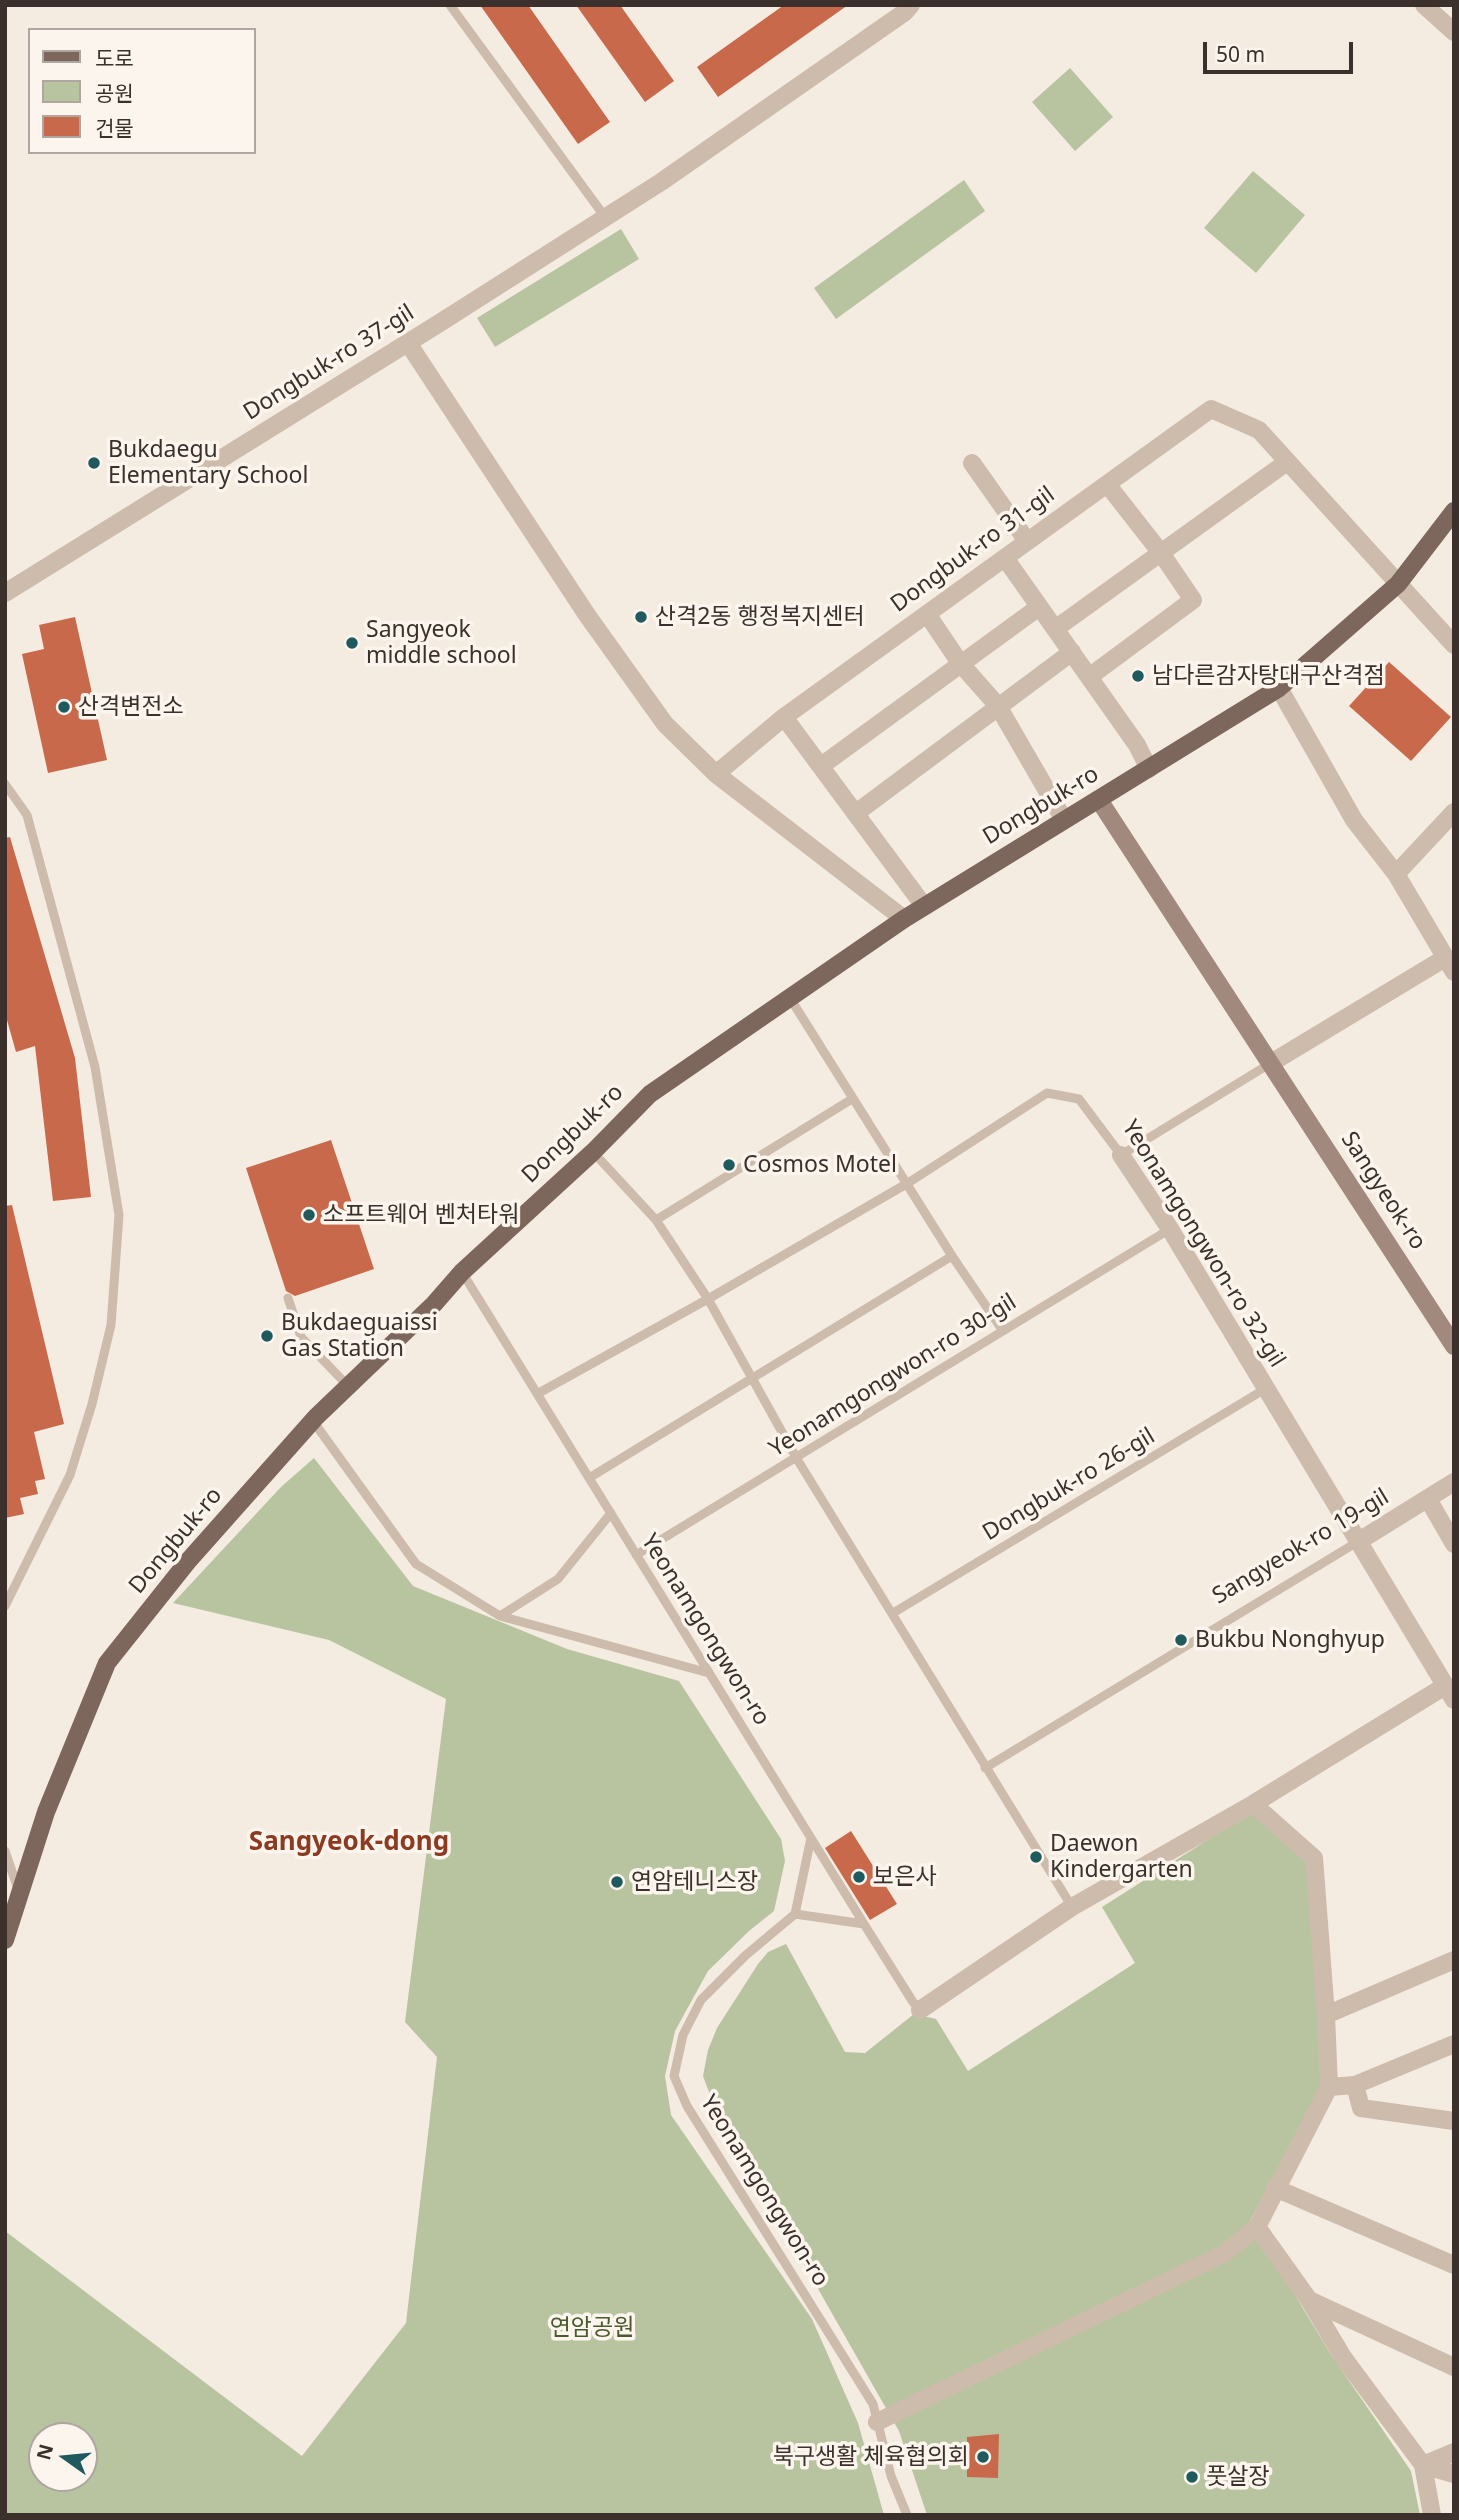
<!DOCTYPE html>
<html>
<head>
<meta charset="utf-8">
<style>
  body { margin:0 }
  #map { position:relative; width:1459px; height:2520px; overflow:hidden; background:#f4ebe1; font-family:"Noto Sans","Noto Sans KR",sans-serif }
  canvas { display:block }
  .frame { position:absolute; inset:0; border:7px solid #3b302b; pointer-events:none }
  .legend { position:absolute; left:28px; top:28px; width:228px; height:126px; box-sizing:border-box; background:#fbf5ee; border:2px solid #aea6a0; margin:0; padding:9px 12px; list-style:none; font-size:21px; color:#3b302b }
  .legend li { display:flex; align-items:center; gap:14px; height:35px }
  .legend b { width:35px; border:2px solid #aea6a0 }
  .north { position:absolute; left:28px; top:2422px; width:70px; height:70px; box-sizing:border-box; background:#fbf5ee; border:2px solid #aea6a0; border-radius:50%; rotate:285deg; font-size:19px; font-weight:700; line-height:28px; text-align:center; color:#3b302b }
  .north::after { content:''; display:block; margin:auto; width:24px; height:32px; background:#1f5a5e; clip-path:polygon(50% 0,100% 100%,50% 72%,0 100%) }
  .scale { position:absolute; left:1203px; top:42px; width:150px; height:32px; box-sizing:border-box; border:4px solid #3b302b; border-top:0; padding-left:9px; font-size:21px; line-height:24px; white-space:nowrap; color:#3b302b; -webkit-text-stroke:5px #fbf5ee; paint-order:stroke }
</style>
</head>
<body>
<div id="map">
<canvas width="1459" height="2520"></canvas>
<div class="frame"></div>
<ul class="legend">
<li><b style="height:9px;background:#7d675c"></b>도로</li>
<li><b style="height:19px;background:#b8c4a0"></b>공원</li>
<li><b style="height:19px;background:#c8694b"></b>건물</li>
</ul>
<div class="north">N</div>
<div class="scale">50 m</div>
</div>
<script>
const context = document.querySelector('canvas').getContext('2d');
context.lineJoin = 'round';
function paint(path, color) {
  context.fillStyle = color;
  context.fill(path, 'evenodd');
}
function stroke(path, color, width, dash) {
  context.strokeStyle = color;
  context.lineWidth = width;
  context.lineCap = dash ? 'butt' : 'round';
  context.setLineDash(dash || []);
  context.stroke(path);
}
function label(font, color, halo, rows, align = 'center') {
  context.font = font + ' "Noto Sans","Noto Sans KR",sans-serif';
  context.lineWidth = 7;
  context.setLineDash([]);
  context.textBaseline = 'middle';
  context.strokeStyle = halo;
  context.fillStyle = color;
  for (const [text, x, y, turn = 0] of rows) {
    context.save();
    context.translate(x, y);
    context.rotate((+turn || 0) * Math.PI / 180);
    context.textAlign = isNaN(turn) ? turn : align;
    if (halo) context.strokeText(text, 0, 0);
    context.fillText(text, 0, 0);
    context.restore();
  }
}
paint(new Path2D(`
  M1070,68L1113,117L1075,151L1032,102Z
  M1253,171L1305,215L1256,273L1204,228Z
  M964,180L985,211L836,319L814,288Z
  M621,229L639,259L495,347L477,318Z
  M314,1458L413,1586L567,1649L679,1681L781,1839L785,1861L774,1911L749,1931L708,1971L675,2031L665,2076L671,2115L812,2319L858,2423L884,2515H5V2231L302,2456L406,2323L437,2057L405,2022L446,1699L329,1640L173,1603L281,1487ZM84,2436V2478H42V2436Z
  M1253,1811L1308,1862L1322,2085L1250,2221L1330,2353L1411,2471L1420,2515H927L899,2431L715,2108L703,2076L708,2050L717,2028L758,1964L768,1952L786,1944L845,2052L865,2053L914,2014L936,2019L968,2071L1135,1963L1102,1907Z`), '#b8c4a0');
paint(new Path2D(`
  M480,5H528L610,122L578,144Z
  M576,5H620L674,81L645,102Z
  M784,5H848L718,97L697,67Z
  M75,617L107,760L48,773L22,654L44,649L39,625Z
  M1389,662L1451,717L1411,761L1349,706Z
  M10,837L75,1058L91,1197L53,1201L35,1046L16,1052L5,1013V838Z
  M331,1140L374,1269L295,1296L286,1291L246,1168Z
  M12,1205L64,1424L34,1432L45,1479L35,1481L38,1494L20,1498L24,1514L5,1518V1206Z
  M851,1831L897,1904L870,1920L825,1848Z
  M999,2434L998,2478L967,2477V2437Z`), '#c8694b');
stroke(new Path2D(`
  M450,5L605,217
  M5,784L27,815L95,1067L119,1215L111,1325L92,1404L70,1475L5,1606
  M790,998L952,1256L1003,1331
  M593,1152L656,1220L708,1299L797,1459L1072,1907
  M656,1220L852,1099
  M462,1272L864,1924L913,2002L920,2010
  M288,1298L301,1337L348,1386
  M537,1394L708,1299L908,1183L1047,1093L1079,1099L1121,1155L1271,1063
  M313,1421L416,1564L500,1616L709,1673
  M589,1478L952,1256
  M636,1555L1170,1229
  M893,1613L1265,1389
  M500,1616L558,1579L611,1513
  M985,1768L1359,1541
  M811,1838L795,1914L864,1924
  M5,1851L18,1889
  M795,1914L746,1955L701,2000L683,2035L674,2076L687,2106L873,2404L891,2476L907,2515`), '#cdbbac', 9);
stroke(new Path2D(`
  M1424,5L1454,32
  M408,343L587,615L665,724L716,774L904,919
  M972,463L1027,541
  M1005,558L1137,745L1149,769
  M5,593L438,324L661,182L905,12L911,5
  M927,614L960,663L998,706L1064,820
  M1055,629L1287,462
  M1089,677L1193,600L1161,553L1107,484
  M1279,688L1354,820L1396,874L1454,972
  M784,717L924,906
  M821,766L1039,607
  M716,774L784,717L1211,409L1259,430L1454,645
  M856,813L1072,652
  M1396,874L1454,812
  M1271,1063L1445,958
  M1121,1155L1170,1229L1454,1700
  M1428,1499L1454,1544
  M1359,1541L1454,1482
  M1253,1804L1314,1858L1326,2015L1329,2087L1257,2227L1309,2300L1343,2357L1423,2465L1432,2515
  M920,2010L1072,1907L1253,1804L1445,1686
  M1326,2015L1454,1960
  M1355,2085L1361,2108L1454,2121
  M1329,2087L1355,2085L1454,2044
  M1275,2188L1454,2265
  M1309,2300L1454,2367
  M877,2422L1223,2254L1257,2227
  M1423,2465L1454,2452
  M1423,2465L1454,2474`), '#cdbbac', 18);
stroke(new Path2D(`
  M1099,800L1454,1346`), '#a18a7d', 18);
stroke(new Path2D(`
  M5,1940L46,1812L107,1663L189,1560L316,1417L434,1304L462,1272L593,1152L650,1094L904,919L1279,688L1398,584L1454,511`), '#7d675c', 18);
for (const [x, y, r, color] of [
  [94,463,7,"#1f5a5e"],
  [641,617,7,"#1f5a5e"],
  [352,643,7,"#1f5a5e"],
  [1138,676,7,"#1f5a5e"],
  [64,707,7,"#1f5a5e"],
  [729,1165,7,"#1f5a5e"],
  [309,1215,7,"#1f5a5e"],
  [267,1336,7,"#1f5a5e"],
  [1181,1640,7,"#1f5a5e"],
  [1036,1857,7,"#1f5a5e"],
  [859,1877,7,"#1f5a5e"],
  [617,1882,7,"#1f5a5e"],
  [983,2457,7,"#1f5a5e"],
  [1192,2477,7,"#1f5a5e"]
]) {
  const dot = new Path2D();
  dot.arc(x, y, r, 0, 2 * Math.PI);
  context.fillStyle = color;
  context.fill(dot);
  stroke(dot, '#fbf5ee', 2.5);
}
label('23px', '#3b302b', '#fbf5ee', [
  ["Dongbuk-ro 37-gil",329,363,-32],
  ["Dongbuk-ro 31-gil",973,550,-36],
  ["Dongbuk-ro",1041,806,-31],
  ["Dongbuk-ro",573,1134,-44],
  ["Sangyeok-ro",1383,1191,57],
  ["Yeonamgongwon-ro 32-gil",1203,1244,58],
  ["Yeonamgongwon-ro 30-gil",893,1376,-32],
  ["Dongbuk-ro 26-gil",1069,1485,-31],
  ["Dongbuk-ro",176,1541,-50],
  ["Sangyeok-ro 19-gil",1301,1547,-31],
  ["Yeonamgongwon-ro",705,1630,58],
  ["Yeonamgongwon-ro",764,2191,58]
]);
label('23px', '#3b302b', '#fbf5ee', [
  ["Bukdaegu",108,450],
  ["Elementary School",108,476],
  ["산격2동 행정복지센터",655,617],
  ["Sangyeok",366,630],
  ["middle school",366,656],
  ["남다른감자탕대구산격점",1152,676],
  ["산격변전소",78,707],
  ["Cosmos Motel",743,1165],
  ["소프트웨어 벤처타워",323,1215],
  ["Bukdaeguaissi",281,1323],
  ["Gas Station",281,1349],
  ["Bukbu Nonghyup",1195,1640],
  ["Daewon",1050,1844],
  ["Kindergarten",1050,1870],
  ["보은사",873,1877],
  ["연암테니스장",631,1882],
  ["북구생활 체육협의회",969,2457,"right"],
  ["풋살장",1206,2477]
], 'left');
label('23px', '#4a5a2e', '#fbf5ee', [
  ["연암공원",592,2328]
]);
label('bold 26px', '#8c3b22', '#fbf5ee', [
  ["Sangyeok-dong",349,1843]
]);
</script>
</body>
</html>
